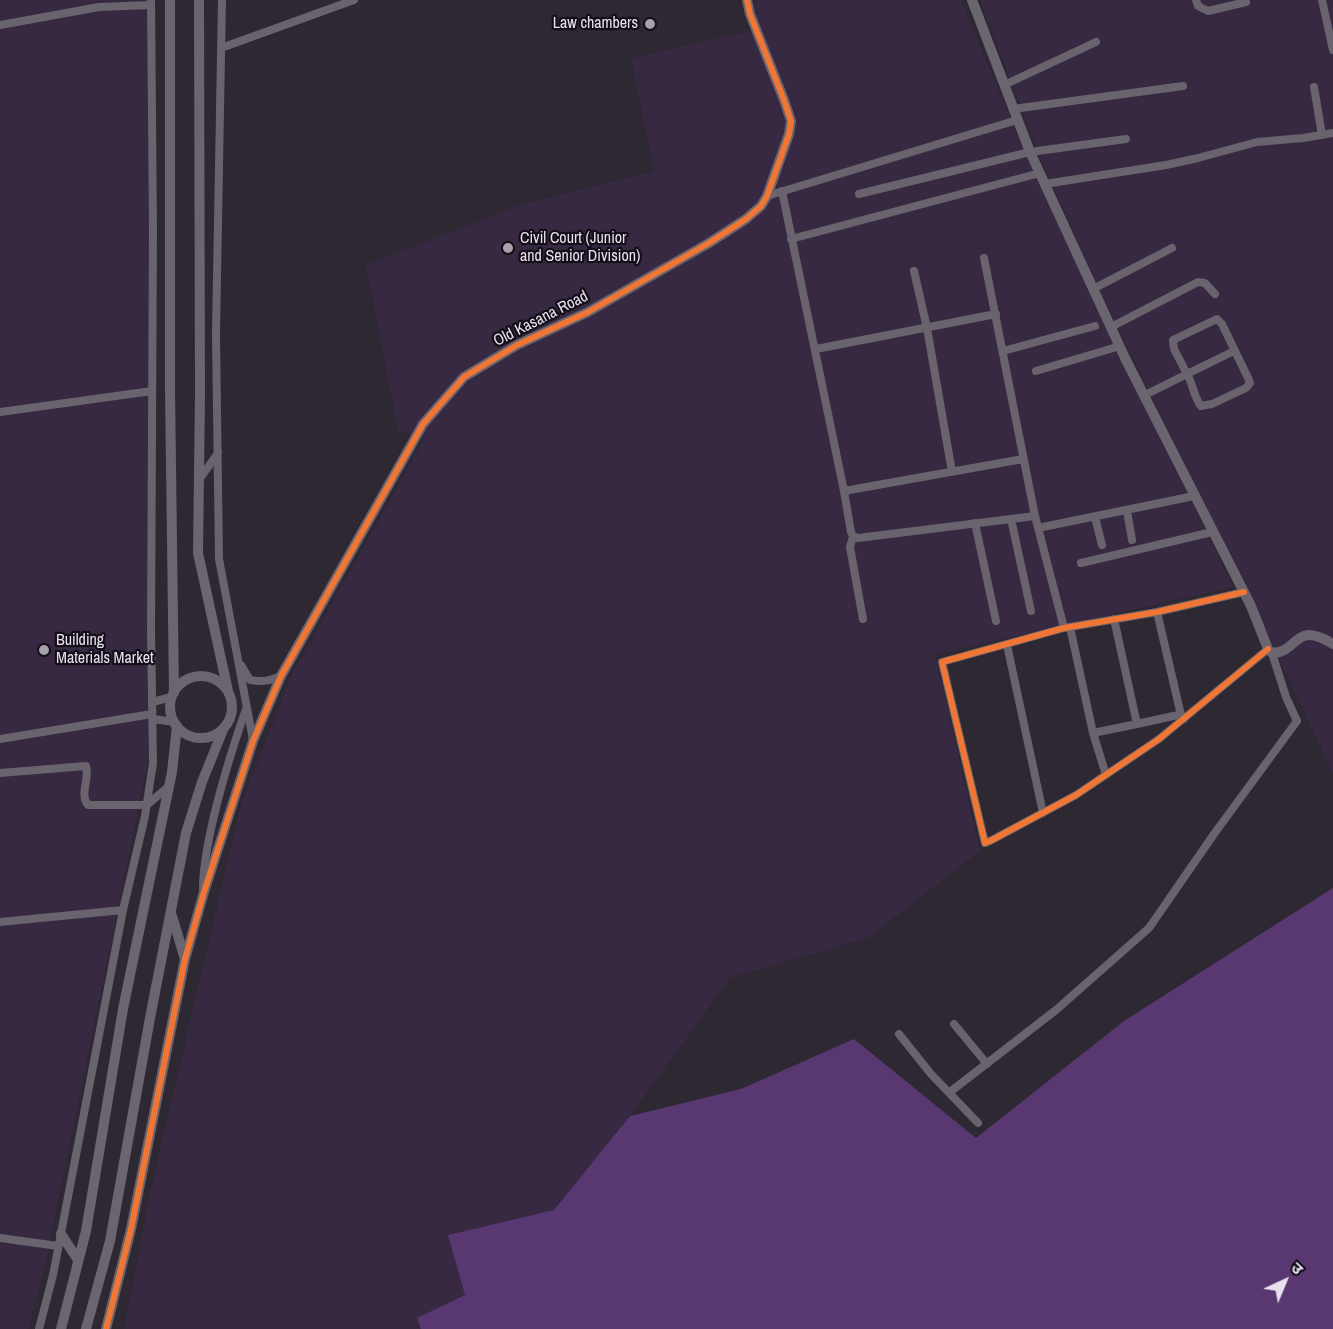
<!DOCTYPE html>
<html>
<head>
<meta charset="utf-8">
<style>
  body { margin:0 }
  #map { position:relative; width:1333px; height:1329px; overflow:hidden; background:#2d2832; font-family:"Archivo Narrow","Noto Sans Devanagari",sans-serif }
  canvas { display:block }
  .north { position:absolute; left:1255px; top:1251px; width:60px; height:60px; -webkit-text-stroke:4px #130e17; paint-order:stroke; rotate:44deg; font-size:16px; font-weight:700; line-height:24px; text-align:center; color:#e8e1ef }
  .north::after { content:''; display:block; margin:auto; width:21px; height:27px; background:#e8e1ef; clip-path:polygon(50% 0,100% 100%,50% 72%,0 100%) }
</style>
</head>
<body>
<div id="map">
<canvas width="1333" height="1329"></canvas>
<div class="north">उ</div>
</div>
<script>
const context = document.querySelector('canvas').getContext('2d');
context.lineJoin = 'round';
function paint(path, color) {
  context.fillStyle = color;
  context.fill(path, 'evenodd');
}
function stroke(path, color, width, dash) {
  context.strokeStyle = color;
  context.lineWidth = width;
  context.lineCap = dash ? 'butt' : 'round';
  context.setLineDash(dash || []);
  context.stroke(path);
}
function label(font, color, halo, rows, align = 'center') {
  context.font = font + ' "Archivo Narrow",sans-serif';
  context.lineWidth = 4.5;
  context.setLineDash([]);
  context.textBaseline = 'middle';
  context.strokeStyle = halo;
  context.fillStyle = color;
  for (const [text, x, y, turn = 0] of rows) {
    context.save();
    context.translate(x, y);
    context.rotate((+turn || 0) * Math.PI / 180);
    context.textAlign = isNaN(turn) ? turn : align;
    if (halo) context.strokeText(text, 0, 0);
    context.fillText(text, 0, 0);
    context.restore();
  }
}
paint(new Path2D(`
  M0,0H152L154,466L148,762L47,1256L28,1329H0Z
  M758,0H961L1030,165L1233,587L935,654L980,851L868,938L730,978L630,1116L554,1210L448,1235L465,1295L417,1318L421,1329H124L151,1189L241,804L291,677L424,439L398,430L366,265L517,206L654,171L631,58L759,29L753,5Z
  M980,0H1333V773L1244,585L1100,292L1036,148Z`), '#362941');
paint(new Path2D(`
  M1333,888V1329H421L417,1318L465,1295L448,1235L554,1210L630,1116L741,1089L854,1039L976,1138L1124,1021Z`), '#593872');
stroke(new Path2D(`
  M222,0L216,334L219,559L253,740
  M1196,0L1198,6L1208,11L1246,2
  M1322,0L1333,50
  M0,25L99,7L151,5
  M221,48L354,0
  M1004,85L1096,42
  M1314,87L1322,135
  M1013,109L1183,86
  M1045,184L1166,165L1198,158L1257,142L1303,138L1333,133
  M782,191L844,491L1023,459
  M859,194L1030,152L1126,139
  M767,196L1017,120
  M791,239L1040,173
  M984,258L1035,516L1064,628
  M914,271L927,328L952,472
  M1093,289L1172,248
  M1111,327L1198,282L1205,283L1215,294
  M816,349L996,314
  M1003,351L1095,326
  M1036,371L1120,346
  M1145,395L1187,374L1174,349L1173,340L1217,319L1222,324L1249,380L1250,383L1246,388L1212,404L1201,406C1194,398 1193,384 1187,374L1234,351
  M0,412L152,391
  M199,480L218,453
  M844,491L851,532L853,536L858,538L1035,516
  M1127,511L1132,540
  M1095,517L1102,545
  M1011,519L1031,611
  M975,523L996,621
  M1038,528L1194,496
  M853,536L850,547L863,619
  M1081,563L1212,532
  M1244,592L1157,612L1064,628L942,662L985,843L990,841L1076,795L1159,739L1268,649
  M1157,612L1181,715
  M1114,619L1137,724L1178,715H1181L1184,719
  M1070,627L1093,733L1106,775
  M1007,645L1043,813
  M241,665L250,680C263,682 270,681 281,676
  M152,702L172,697
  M153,719L175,722
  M1093,733L1137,724
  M0,739L152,714
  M0,773L86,766C90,779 79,794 88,805H147L169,786
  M203,888C203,869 207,848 211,829C220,788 232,749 246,709
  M0,922L123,910
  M954,1024L987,1064
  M899,1034L931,1074L978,1123
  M950,1092L1056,1010L1149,928L1214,834L1297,721L1286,697L1272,653
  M0,1238L58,1246
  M39,1329L53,1275L123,910L145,816L153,763L151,630L153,230L151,0`), '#68636c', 8);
stroke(new Path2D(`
  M170,0V389L174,693
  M199,0L200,394L198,553L228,691
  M972,0L1030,152L1126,360L1251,606L1268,649L1272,653C1300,652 1293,620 1333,644
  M170 707a31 31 0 1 1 62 0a31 31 0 1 1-62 0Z
  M172,916L185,959
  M61,1234L78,1260
  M61,1329L86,1231L123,1009L172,772L177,726
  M86,1329L110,1241L150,1018L186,833L202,782L223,730
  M106,1329L131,1229L185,959L204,892L253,741L281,676L423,424L464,377L517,345L588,312L709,243L746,219L761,206L767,196L789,134L791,121L784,100L750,14L747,0`), '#6b6570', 10);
stroke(new Path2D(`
  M1244,592L1157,612L1064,628L942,662L985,843L990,841L1076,795L1159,739L1268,649
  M106,1329L131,1229L185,959L204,892L253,741L281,676L423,424L464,377L517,345L588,312L709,243L746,219L761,206L767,196L789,134L791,121L784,100L750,14L747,0`), '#f07635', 6);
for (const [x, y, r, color] of [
  [650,24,6,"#a7a0ad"],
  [508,248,6,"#a7a0ad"],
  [44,650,6,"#a7a0ad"]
]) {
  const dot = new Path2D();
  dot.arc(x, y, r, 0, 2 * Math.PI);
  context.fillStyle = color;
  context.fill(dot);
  stroke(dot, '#130e17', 2);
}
label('16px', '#e8e1ef', '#130e17', [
  ["Law chambers",638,24,"right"],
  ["Civil Court (Junior",520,239],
  ["and Senior Division)",520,257],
  ["Building",56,641],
  ["Materials Market",56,659]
], 'left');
label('16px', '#e8e1ef', '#130e17', [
  ["Old Kasana Road",541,319,-27]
]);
</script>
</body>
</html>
